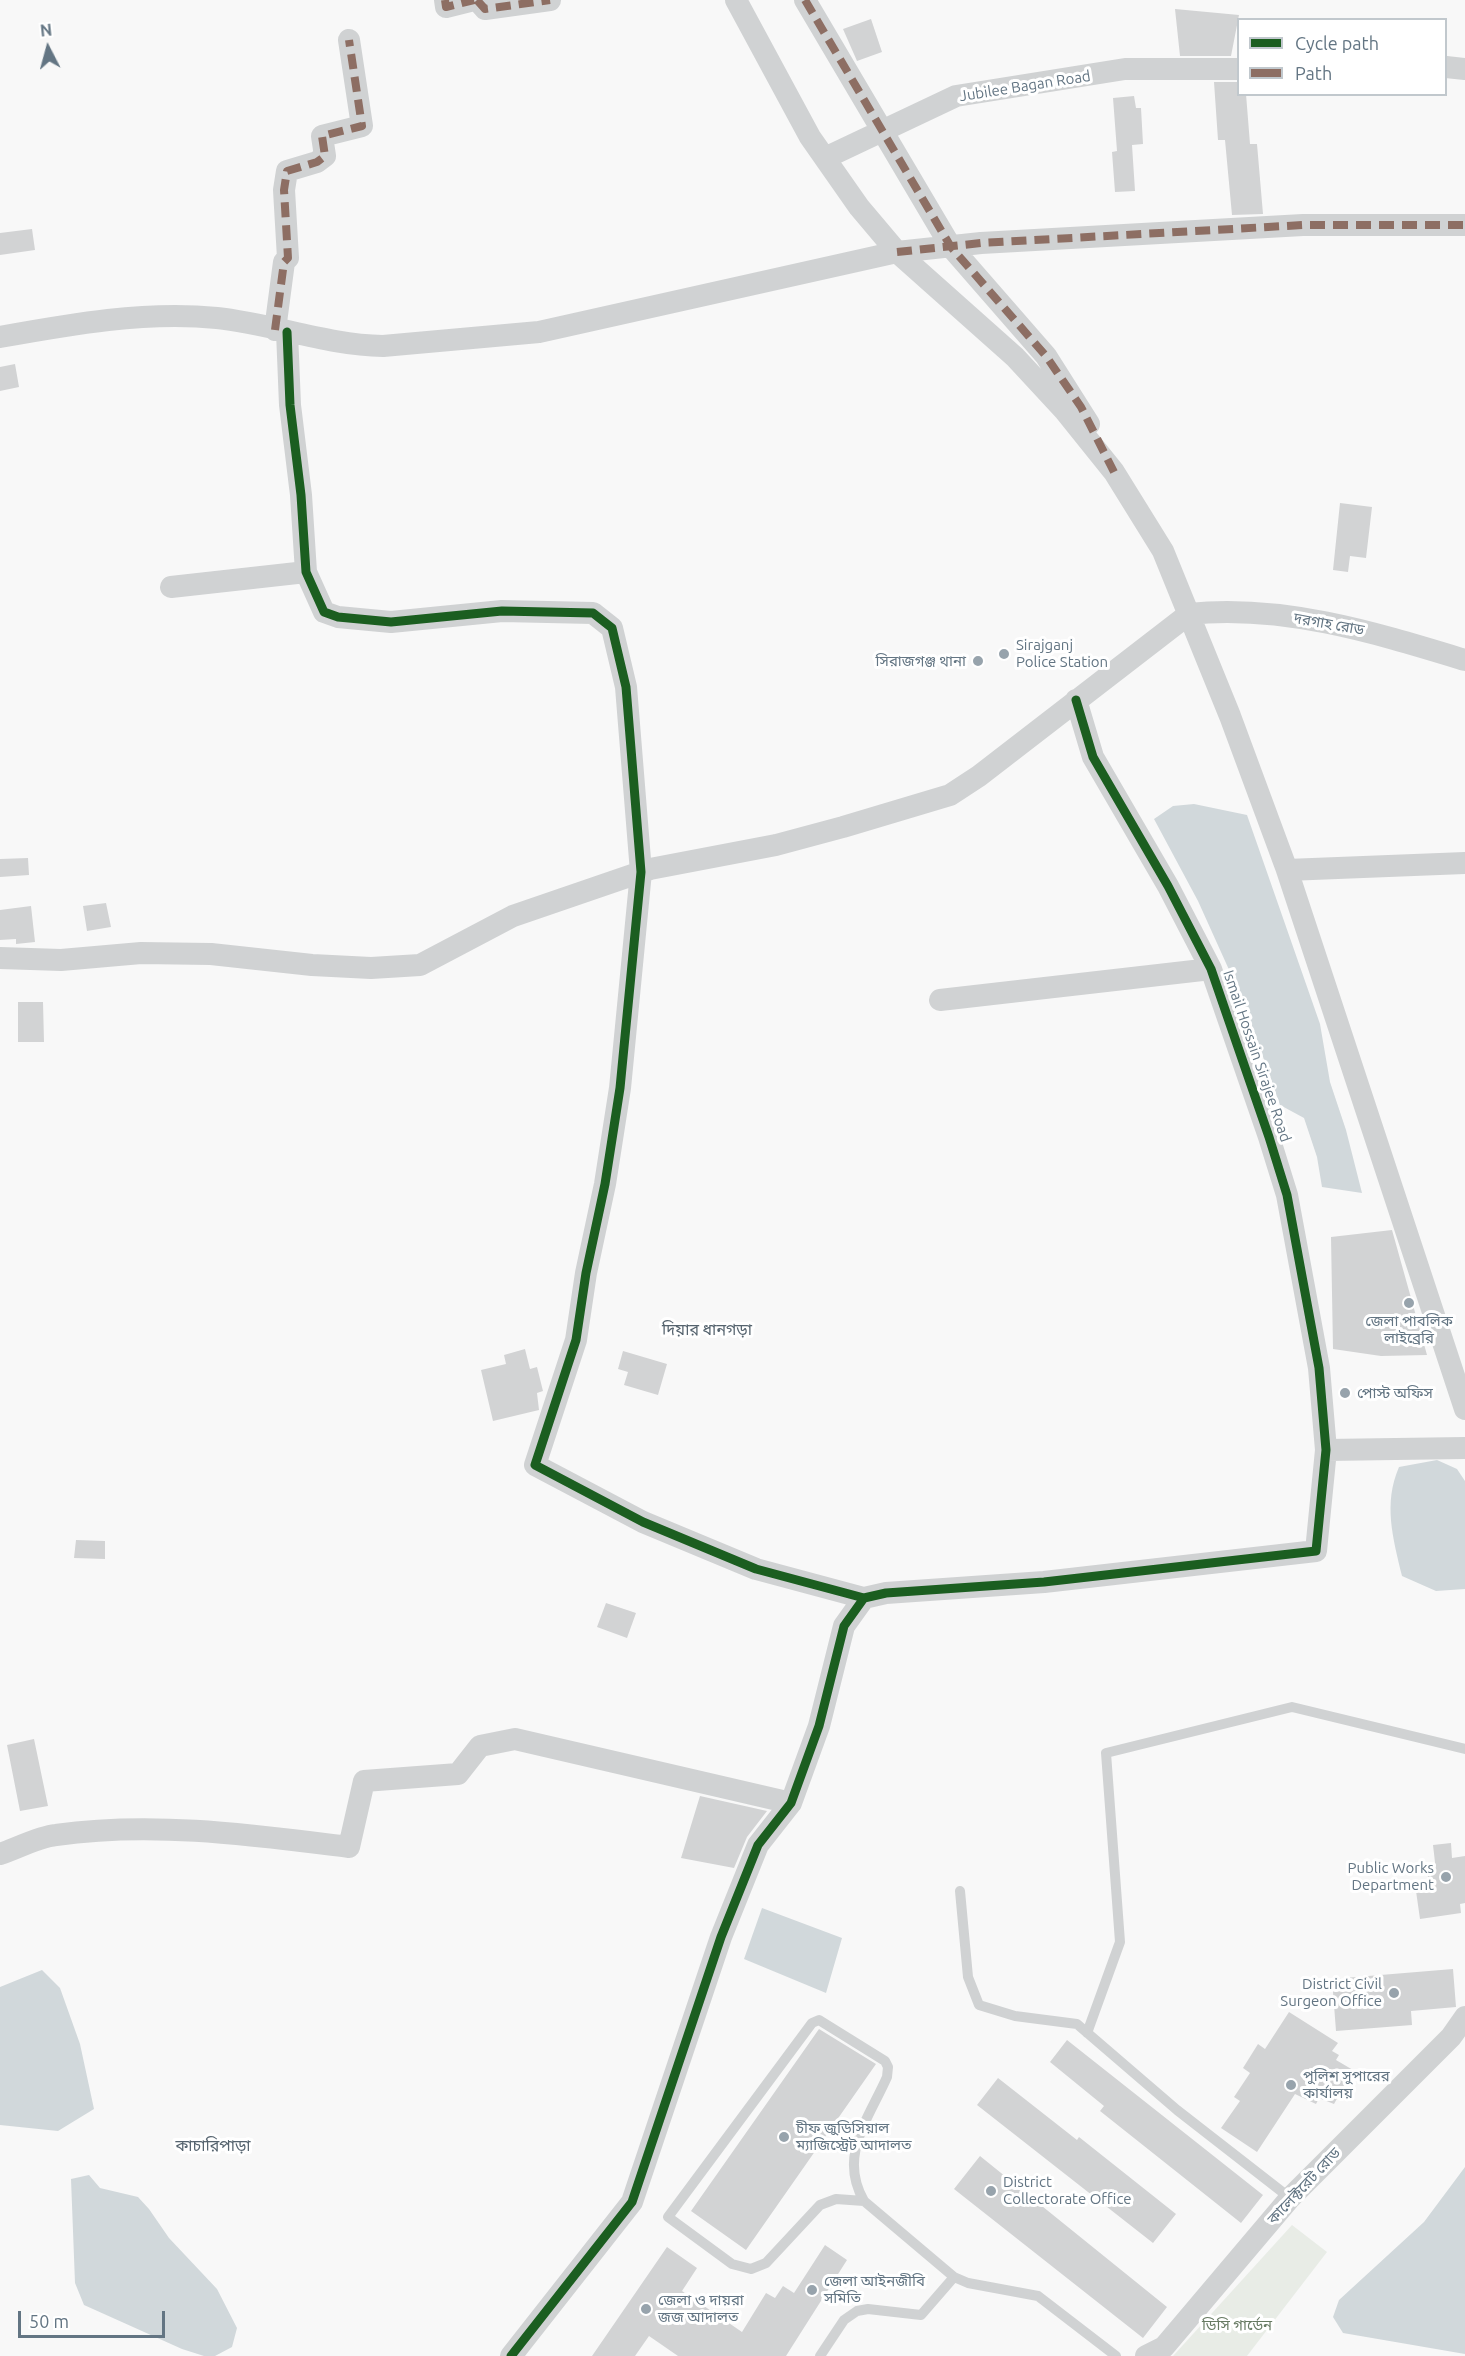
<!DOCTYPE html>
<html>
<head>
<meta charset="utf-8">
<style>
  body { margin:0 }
  #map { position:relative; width:1465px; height:2356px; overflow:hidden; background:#f8f8f8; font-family:Ubuntu,sans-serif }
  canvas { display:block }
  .legend { position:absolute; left:1237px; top:18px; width:210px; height:78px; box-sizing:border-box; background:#fff; border:2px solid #c1c8cd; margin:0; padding:8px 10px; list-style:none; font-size:18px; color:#637583 }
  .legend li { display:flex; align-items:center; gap:12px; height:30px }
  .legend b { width:30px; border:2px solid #c1c8cd }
  .north { position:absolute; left:18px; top:18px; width:60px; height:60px; -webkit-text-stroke:4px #fff; paint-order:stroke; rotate:354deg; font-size:16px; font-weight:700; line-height:24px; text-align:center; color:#637583 }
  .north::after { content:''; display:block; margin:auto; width:21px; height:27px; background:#637583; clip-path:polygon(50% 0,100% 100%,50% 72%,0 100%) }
  .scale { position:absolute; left:18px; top:2311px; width:147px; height:27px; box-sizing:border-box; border:3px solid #637583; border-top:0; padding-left:8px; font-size:18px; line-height:21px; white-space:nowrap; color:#637583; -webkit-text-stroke:4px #fff; paint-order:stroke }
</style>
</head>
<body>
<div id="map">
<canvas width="1465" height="2356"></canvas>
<ul class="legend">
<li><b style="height:8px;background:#1b5e20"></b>Cycle path</li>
<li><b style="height:8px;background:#8d6e63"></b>Path</li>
</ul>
<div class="north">N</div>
<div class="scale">50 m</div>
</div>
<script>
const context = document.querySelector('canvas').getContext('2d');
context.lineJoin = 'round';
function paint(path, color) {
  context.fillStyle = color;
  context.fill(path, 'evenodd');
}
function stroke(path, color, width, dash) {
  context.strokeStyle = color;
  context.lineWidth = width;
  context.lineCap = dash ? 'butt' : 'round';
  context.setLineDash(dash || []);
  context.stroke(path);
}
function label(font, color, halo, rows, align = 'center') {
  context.font = font + ' Ubuntu,"Noto Sans Bengali",sans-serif';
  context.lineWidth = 6;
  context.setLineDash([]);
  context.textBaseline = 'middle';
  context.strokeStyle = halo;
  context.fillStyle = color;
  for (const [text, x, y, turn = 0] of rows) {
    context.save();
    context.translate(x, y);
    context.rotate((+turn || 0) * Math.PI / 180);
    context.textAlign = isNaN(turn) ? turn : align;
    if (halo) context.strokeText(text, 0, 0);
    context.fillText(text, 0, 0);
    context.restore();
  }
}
paint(new Path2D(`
  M1292,2225L1327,2252L1247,2356H1173Z`), '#e8ece6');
paint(new Path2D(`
  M1194,804L1247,815L1320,1024L1330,1082L1346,1130L1362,1193L1322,1187L1317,1157L1304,1118L1280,1105L1244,1003L1198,901L1154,819L1173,806Z
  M1437,1460L1457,1469L1465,1481V1589L1436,1591L1402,1576C1393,1538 1383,1504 1399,1467Z
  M762,1908L842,1938L826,1993L744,1959Z
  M42,1970L60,1988L80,2044L94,2109L58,2131L0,2125V1987Z
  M1465,2167V2354L1343,2333L1333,2317L1339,2300L1424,2222Z
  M89,2175L100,2188L138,2197L149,2209L169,2238L217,2289L237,2328L232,2347L215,2356H204L182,2349L84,2305L75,2283L71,2179Z`), '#d1d8db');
paint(new Path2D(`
  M1175,9L1239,15L1231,56H1180Z
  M871,19L882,52L857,61L843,29Z
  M1214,82H1239V94H1246L1250,144H1257L1263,214L1232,215L1225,140H1218Z
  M1134,96L1136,108H1141L1143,144L1132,145L1135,191L1115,192L1112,152L1117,151L1113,98Z
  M32,229L35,250L0,255V233Z
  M15,364L19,387L0,391V367Z
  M1340,503L1372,507L1366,558L1350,556L1348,572L1333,570Z
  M28,858L29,875L0,877V859Z
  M106,903L111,927L87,931L83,906Z
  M31,906L35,942L16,944V939L0,940V910Z
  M18,1002H43L44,1042H18Z
  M1392,1230L1427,1355L1381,1356L1333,1349L1331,1237Z
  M525,1349L530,1369L537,1367L543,1391L537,1393L539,1410L493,1421L481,1370L506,1364L504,1355Z
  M623,1351L667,1364L658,1395L624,1385L628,1372L618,1369Z
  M76,1540L105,1541V1559L74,1558Z
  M606,1603L636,1613L627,1638L597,1627Z
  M34,1739L48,1806L20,1811L7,1745Z
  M700,1796L767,1811L747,1837L734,1868L681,1858Z
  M1451,1843L1452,1858L1465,1856V1903L1460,1904L1461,1913L1420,1919L1415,1884L1429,1882L1427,1872L1436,1871L1433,1845Z
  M1453,1969L1456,2007L1411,2011L1412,2025L1336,2031L1332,1979Z
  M1289,2012L1338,2043L1332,2051L1339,2055L1336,2060L1353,2070L1334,2104L1319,2098L1316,2104L1295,2094L1257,2152L1221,2128L1240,2101L1234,2097L1250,2073L1243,2068L1258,2044L1265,2049Z
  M819,2029L876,2064L746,2250L691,2211Z
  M1067,2040L1263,2195L1241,2223L1100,2111L1104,2106L1050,2062Z
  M998,2078L1077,2140L1079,2137L1176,2214L1153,2243L977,2105Z
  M980,2156L1167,2307L1143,2338L954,2189Z
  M825,2245L847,2260L786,2356H678L649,2336L635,2356H592L667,2247L697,2268L682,2291L742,2332L766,2293L775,2298L783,2286L794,2293Z`), '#d2d3d4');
stroke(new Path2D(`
  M960,1891L968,1977L979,2005L1015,2016L1077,2024L1177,2110L1290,2198
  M1087,2033L1120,1942L1106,1753L1292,1707L1465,1749
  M864,2201C838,2156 868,2120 887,2077L888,2067L885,2061L819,2020L812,2023L668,2217L732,2264L751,2269L766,2263L820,2205L836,2199L864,2201L954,2277L968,2283L1038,2296L1116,2356
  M820,2356L844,2320L857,2311L868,2309L921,2315L954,2277`), '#d0d2d3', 10);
stroke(new Path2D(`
  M445,0L446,7L474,0
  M477,0L485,9L550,0
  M736,0L810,137L859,207L897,252L1015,357L1065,411L1114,472L1163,551L1230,716L1287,870L1465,1409
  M805,0L951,247L1046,356L1089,424
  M1446,67L1465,69
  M825,158L956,96L1125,69H1238
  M275,330L284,262L288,258L284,190L287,171L317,162L325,156L322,136L362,126L349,40
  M287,332L290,405L301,495L306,572L324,612L338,617L391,622L502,611L593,613L612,628L626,687L641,872L620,1088L605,1184L586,1273L576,1340L535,1465L643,1522L756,1569L864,1598
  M0,337C72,324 144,311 217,318C273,324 327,345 383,346L539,332L897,252L981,243L1303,225H1465
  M171,587L306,572
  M1287,870L1465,863
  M0,958L61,960L141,953L211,954L312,965L371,968L420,965L513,916L650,869L776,845L843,827L950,795L979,776L1189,614C1283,604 1376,633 1465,660
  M940,1000L1211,969
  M1326,1450L1465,1448
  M0,1854C18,1848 38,1837 56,1835C153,1821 253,1835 349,1847L364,1781L458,1774L480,1746L515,1739L791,1803
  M511,2356L632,2202L721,1937L758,1845L791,1803L819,1726L844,1626L864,1598L886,1593L1044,1582L1316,1551L1326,1450L1319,1368L1287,1195L1269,1137L1211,969L1168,886L1093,757L1076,700
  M1146,2356L1164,2347L1290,2198L1451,2037L1465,2017`), '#d0d2d3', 22);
stroke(new Path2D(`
  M445,0L446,7L474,0
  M477,0L485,9L550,0
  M805,0L951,247L1046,356L1081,407L1114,472
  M897,252L981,243L1303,225H1465
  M275,330L284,262L288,258L284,190L287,171L317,162L325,156L322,136L362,126L349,40`), '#8d6e63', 8, [15, 8]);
stroke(new Path2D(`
  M287,332L290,405L301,495L306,572L324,612L338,617L391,622L502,611L593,613L612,628L626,687L641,872L620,1088L605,1184L586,1273L576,1340L535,1465L643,1522L756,1569L864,1598
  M511,2356L632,2202L721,1937L758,1845L791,1803L819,1726L844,1626L864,1598L886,1593L1044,1582L1316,1551L1326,1450L1319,1368L1287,1195L1269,1137L1211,969L1168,886L1093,757L1076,700`), '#1b5e20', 9);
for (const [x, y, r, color] of [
  [1004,654,6,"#97a3ac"],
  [978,661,6,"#97a3ac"],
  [1409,1303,6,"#97a3ac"],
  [1345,1393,6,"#97a3ac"],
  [1446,1877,6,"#97a3ac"],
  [1394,1993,6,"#97a3ac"],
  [1291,2085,6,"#97a3ac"],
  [784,2137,6,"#97a3ac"],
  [991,2191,6,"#97a3ac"],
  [812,2290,6,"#97a3ac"],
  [646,2309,6,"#97a3ac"]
]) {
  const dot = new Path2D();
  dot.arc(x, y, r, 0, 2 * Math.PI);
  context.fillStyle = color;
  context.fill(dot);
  stroke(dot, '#fff', 2);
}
label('15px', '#637583', '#fff', [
  ["Jubilee Bagan Road",1025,86,-9],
  ["দরগাহ রোড",1329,624,10],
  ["Ismail Hossain Sirajee Road",1257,1056,71],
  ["কালেক্টরেট রোড",1304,2186,-47]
]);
label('15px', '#637583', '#fff', [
  ["Sirajganj",1016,645],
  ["Police Station",1016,662],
  ["সিরাজগঞ্জ থানা",966,661,"right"],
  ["জেলা পাবলিক",1409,1321,"center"],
  ["লাইব্রেরি",1409,1338,"center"],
  ["পোস্ট অফিস",1357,1393],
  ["Public Works",1434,1868,"right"],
  ["Department",1434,1885,"right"],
  ["District Civil",1382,1984,"right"],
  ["Surgeon Office",1382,2001,"right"],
  ["পুলিশ সুপারের",1303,2076],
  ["কার্যালয়",1303,2093],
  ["চীফ জুডিসিয়াল",796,2128],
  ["ম্যাজিস্ট্রেট আদালত",796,2145],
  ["District",1003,2182],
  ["Collectorate Office",1003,2199],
  ["জেলা আইনজীবি",824,2281],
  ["সমিতি",824,2298],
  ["জেলা ও দায়রা",658,2300],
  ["জজ আদালত",658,2317]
], 'left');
label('15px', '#677a62', '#fff', [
  ["ডিসি গার্ডেন",1237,2325]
]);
label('16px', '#55636e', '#fff', [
  ["দিয়ার ধানগড়া",707,1330],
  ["কাচারিপাড়া",213,2146]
]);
</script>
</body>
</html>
